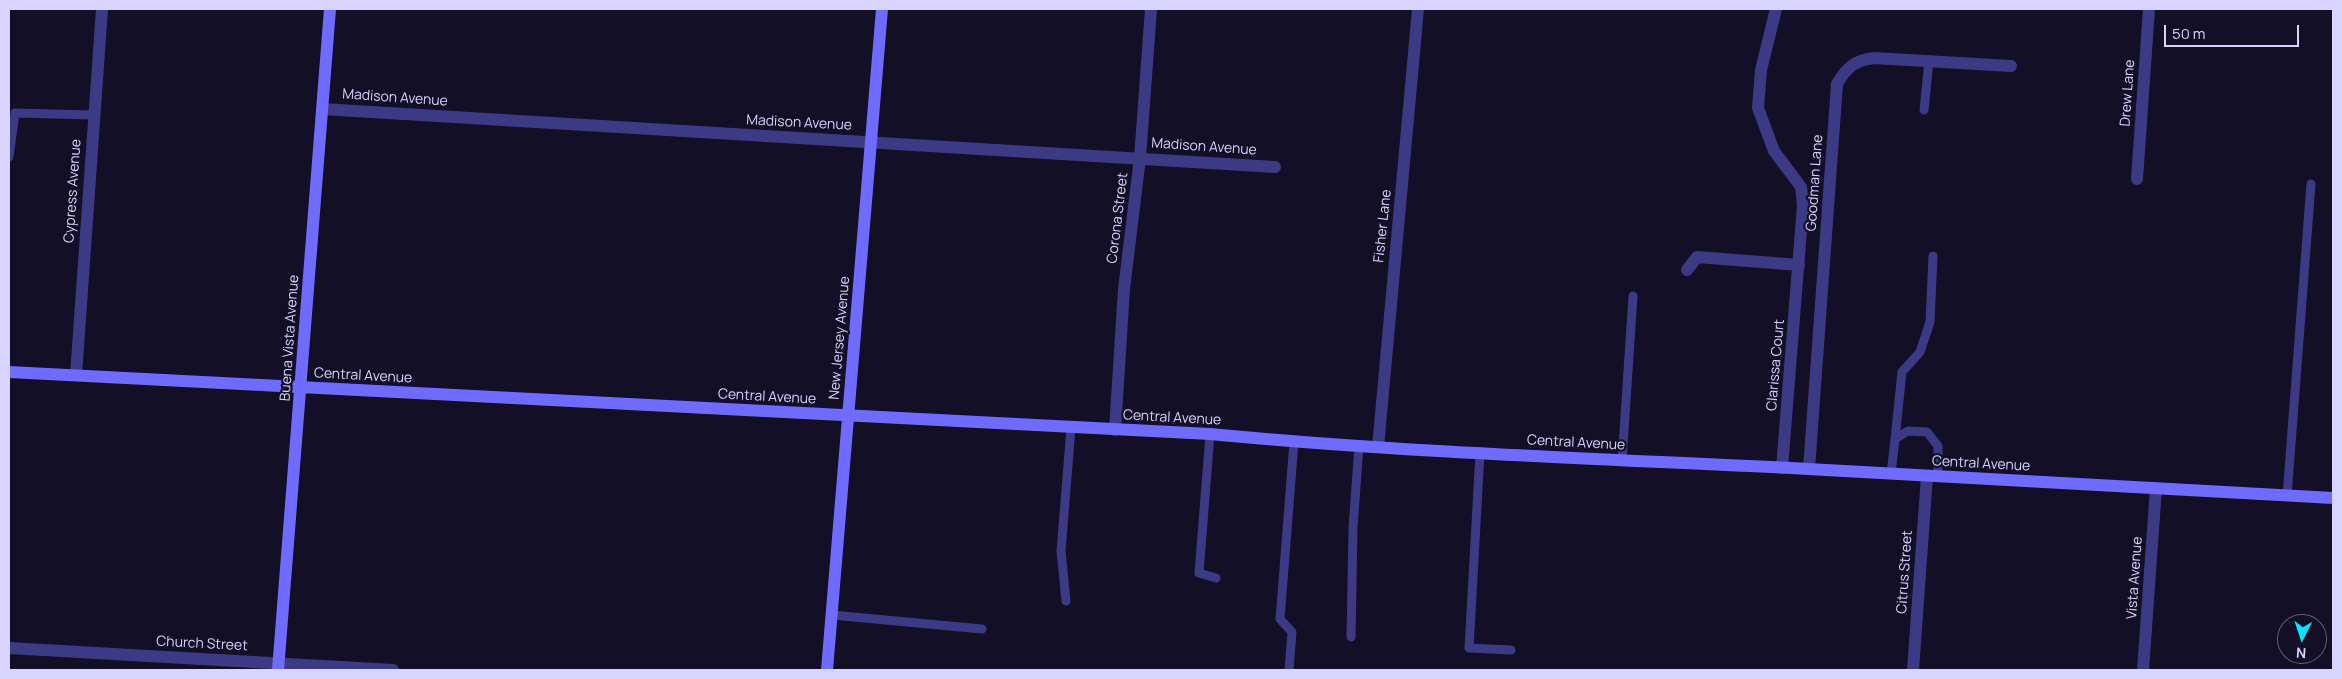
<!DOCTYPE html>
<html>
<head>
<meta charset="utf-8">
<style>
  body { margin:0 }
  #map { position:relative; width:2342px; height:679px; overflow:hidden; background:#130f26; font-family:Manrope,sans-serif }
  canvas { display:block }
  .frame { position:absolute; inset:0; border:10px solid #d9d4ff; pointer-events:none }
  .north { position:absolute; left:2277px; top:614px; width:50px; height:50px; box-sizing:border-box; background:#130f26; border:1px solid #625e7d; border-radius:50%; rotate:184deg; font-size:14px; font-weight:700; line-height:20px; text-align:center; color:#d9d4ff }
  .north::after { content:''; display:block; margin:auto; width:18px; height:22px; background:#00e5ff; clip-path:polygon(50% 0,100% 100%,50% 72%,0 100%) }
  .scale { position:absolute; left:2164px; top:25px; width:135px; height:22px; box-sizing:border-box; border:2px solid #d9d4ff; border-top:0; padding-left:6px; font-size:15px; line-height:18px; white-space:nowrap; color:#d9d4ff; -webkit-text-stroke:4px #130f26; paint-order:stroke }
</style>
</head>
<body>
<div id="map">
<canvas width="2342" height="679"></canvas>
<div class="frame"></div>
<div class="north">N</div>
<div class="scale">50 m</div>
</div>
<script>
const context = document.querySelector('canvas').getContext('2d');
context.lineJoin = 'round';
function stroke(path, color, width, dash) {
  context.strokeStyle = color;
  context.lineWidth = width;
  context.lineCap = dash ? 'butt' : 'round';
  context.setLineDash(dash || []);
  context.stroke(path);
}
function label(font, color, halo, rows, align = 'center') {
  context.font = font + ' Manrope,sans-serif';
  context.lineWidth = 4.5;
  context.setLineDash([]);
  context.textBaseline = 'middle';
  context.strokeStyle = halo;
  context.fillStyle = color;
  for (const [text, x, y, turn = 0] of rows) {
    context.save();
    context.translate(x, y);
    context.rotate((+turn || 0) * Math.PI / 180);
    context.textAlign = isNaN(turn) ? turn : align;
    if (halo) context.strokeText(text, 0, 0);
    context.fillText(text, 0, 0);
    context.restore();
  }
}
stroke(new Path2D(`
  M1924,110L1929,61
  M9,157L15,113L93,115
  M1210,434L1199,573L1216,578
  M1895,439L1902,372L1920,352L1930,322L1933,256
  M1480,453L1469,648L1511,650
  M1622,461L1633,296
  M1891,474L1895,439L1908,431L1927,432L1938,446V476
  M2287,496L2311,184
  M1066,601L1061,551L1071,428
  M832,615L982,629
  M1351,637L1353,528L1359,445
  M1289,670L1292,632L1280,619L1294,442`), '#3d3a85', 9);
stroke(new Path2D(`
  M1776,9L1761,70L1758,108L1774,151L1801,187L1803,205L1782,468
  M322,109L1275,167
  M2137,179L2149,9
  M1687,270L1697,257L1799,265
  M76,375L102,9
  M1115,430L1124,289L1140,158L1151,9
  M1378,447L1418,9
  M1809,469L1837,84C1846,68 1855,60 1874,58L2011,66
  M9,648L393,670
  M1913,670L1927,476
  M2143,670L2156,488`), '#3d3a85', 12);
stroke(new Path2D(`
  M9,372L1210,434C1409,453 1609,459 1808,469C1983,478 2158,489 2333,498
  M278,670L330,9
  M827,670L882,9`), '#6f6bff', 12);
label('14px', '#d9d4ff', '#130f26', [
  ["Drew Lane",2128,93,-86],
  ["Madison Avenue",395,98,4],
  ["Madison Avenue",799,123,3],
  ["Madison Avenue",1204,147,4],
  ["Goodman Lane",1815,183,-86],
  ["Cypress Avenue",73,191,-86],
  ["Corona Street",1118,218,-83],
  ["Fisher Lane",1383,226,-84],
  ["Buena Vista Avenue",290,338,-86],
  ["New Jersey Avenue",840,338,-85],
  ["Clarissa Court",1776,365,-85],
  ["Central Avenue",363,376,3],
  ["Central Avenue",767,397,3],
  ["Central Avenue",1172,418,3],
  ["Central Avenue",1576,443,3],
  ["Central Avenue",1981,464,3],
  ["Citrus Street",1905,572,-86],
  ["Vista Avenue",2135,578,-86],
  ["Church Street",202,644,3]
]);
</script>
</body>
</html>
